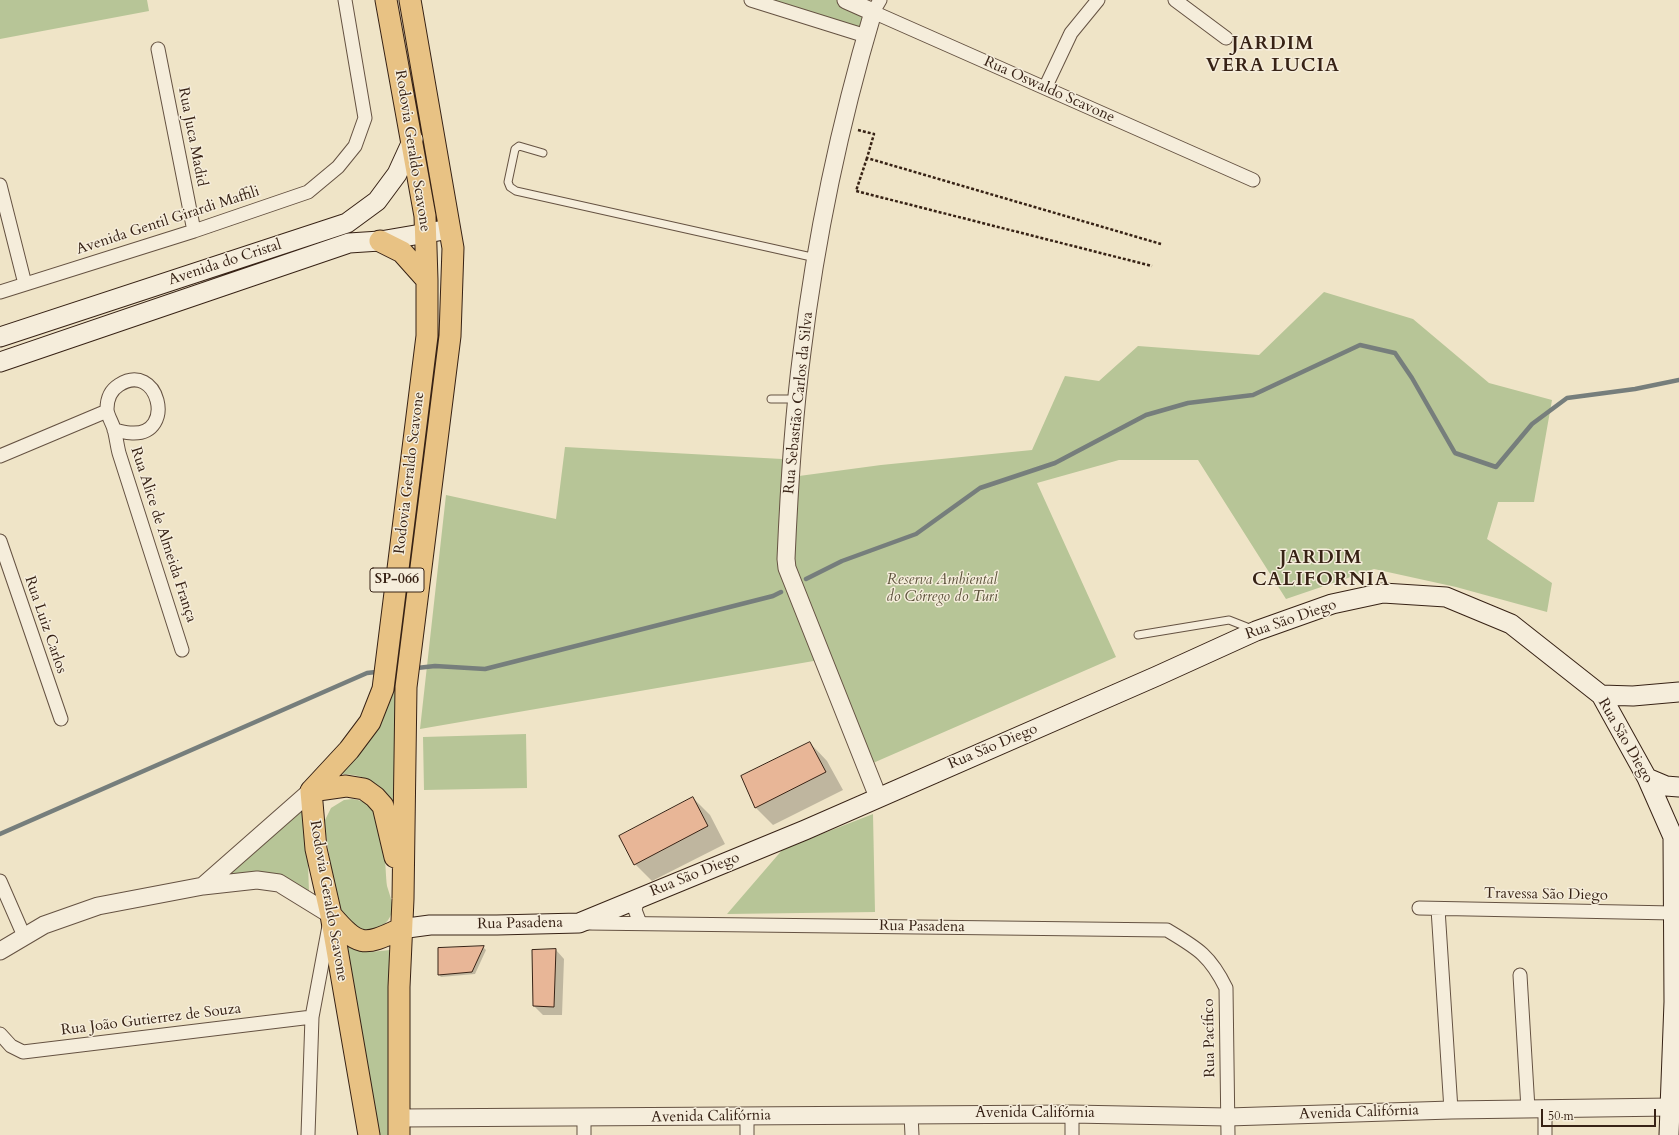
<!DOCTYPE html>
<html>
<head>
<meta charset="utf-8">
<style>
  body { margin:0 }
  #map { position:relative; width:1679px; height:1135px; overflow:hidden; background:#efe4c7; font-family:Cardo,serif }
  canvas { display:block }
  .scale { position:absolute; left:1541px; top:1109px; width:115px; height:18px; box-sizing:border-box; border:2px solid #372215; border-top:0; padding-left:5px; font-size:12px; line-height:14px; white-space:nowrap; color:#372215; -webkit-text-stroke:3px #f5eddb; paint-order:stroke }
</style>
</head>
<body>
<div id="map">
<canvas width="1679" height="1135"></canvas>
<div class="scale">50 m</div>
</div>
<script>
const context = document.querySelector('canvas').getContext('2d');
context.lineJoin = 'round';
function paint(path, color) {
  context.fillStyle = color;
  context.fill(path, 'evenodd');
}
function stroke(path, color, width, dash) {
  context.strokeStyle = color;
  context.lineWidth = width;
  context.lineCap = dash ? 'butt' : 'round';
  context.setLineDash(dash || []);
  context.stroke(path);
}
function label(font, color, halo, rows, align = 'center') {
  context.font = font + ' Cardo,serif';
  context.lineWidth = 3;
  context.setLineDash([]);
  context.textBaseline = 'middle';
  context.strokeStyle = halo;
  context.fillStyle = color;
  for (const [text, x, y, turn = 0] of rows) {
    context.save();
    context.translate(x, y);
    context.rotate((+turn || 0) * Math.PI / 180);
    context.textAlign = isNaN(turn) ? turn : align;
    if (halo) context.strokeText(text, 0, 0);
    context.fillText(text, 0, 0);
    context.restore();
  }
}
paint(new Path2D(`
  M0,0H147L149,11L0,39Z
  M751,0H846L873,12L866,36Z
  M1324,292L1413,319L1489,383L1552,400L1534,502H1498L1487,539L1552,583L1547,612L1456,587L1374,569L1286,599L1198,460H1119L1037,483L1116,657L873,763L831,658L420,729L446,495L556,519L565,447L782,459L799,476L881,465L1032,450L1065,376L1099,381L1138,346L1259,355Z
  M397,666L394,803C381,783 364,774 340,774L393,686Z
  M526,734L527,788L424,790L423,737Z
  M352,799C361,800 369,803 375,811C385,823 385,869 387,886C389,893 394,905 392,912C388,925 378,929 367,932L344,921L334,886L324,822L331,808L344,800Z
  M306,808L309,892L252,872L226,875L286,822Z
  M873,814L875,912L727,914L783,849Z
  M346,946L370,952L390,950L388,1135H379Z`), '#b7c597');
paint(new Path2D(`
  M810,743L827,761L843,790L773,825L755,807Z
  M693,798L710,815L725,844L652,881L635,864Z
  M483,947L486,950L475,974L441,977L439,975Z
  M556,950L564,959L562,1015H543L534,1006Z`), '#0003');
stroke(new Path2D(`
  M806,579L842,561L916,534L980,488L1055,463L1146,415L1188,403L1253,395L1360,345L1395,353L1412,378L1455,453L1496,467L1532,424L1567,398L1635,389L1679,380
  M417,668L435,666L485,669L773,596L781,592
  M0,834L367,673L376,672`), '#767e7c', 4.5);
const building = new Path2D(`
  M810,742L826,772L755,808L741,776Z
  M693,797L708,826L634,865L619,836Z
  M484,946L472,972L438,975V948Z
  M556,949L554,1007L533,1006L532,950Z`);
paint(building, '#e8b697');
stroke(building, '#372215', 1);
const service = new Path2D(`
  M543,153L519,146L515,149L508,182L510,187L516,191L816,258
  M771,399H796
  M1138,635L1229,620L1252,629`);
const minor = new Path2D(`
  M751,0L866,36
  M880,0L873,12L1253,180
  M1175,0L1226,38
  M158,49L194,231
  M1045,88L1071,33L1098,0
  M0,185L25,284
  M0,292L194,231L308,192L338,167L355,146L365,118L345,0
  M114,430C120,431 126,433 132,433C177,435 158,360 119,385C111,390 107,399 107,409C107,415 112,422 114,429C116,436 117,445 119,453L182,650
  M0,456L107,411
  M0,541L61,719
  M0,881L24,936
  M638,899L635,910L640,923
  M1419,908L1673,913
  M1438,909L1451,1110
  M587,923L1167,930C1197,948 1210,955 1226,988L1228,1135
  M1520,975L1528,1109
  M0,1034L11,1046L23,1052L312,1017
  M1072,1114V1135
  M911,1115L912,1135
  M747,1117V1135
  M584,1118V1135
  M308,1135L312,1017L329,926
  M1545,1135V1109`);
const tertiary = new Path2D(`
  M846,0L873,12C840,123 816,237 802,352C793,421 789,490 786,559L787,568L878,797
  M203,886L311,791
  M0,951L44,925L98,906L203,886L257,880L279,883L331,915
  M399,1118L1072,1114L1228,1117L1451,1110L1671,1107`);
const secondary = new Path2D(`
  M0,337L347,223L377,201L397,174L413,139
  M0,362L349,243L380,241L450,229
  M1601,695L1633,696L1679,692
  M1647,778L1666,786L1679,787
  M400,929L430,925H497L579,923L805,830L1157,676L1256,631L1332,604L1383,593L1446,597L1511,624L1601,695L1647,778L1673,837L1674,1002L1669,1135`);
const primary = new Path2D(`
  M380,241L402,252L427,280
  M311,791L346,786L364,789L375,797L383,806L395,857
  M331,915C358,946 363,947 400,929
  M369,1135L331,915L316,849L311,791L349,750L370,722L383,689L427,336V280L425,216L386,0
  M399,1135V987L403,899L406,687L450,336L453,248L410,0`);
stroke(service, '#655242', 9);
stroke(minor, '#655242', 15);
stroke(tertiary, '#655242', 19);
stroke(secondary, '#372215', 21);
stroke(primary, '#372215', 23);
stroke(new Path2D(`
  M858,130L874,134L867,158L1161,244
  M867,158L856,191L1152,266`), '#372215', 2.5, [3, 2]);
stroke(service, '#f5eddb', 7);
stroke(minor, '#f5eddb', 13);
stroke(tertiary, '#f5eddb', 17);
stroke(secondary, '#f5eddb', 19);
stroke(primary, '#e8c284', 21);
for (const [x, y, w] of [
  [397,580,54]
]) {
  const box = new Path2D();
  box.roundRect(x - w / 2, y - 12, w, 24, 3);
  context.fillStyle = '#f5eddb';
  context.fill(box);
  stroke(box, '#372215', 1);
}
label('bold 14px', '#372215', null, [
  ["SP-066",397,580]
]);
label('15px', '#372215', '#f5eddb', [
  ["Rua Oswaldo Scavone",1049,90,24],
  ["Rua Juca Madid",192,137,79],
  ["Rodovia Geraldo Scavone",412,151,81],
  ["Avenida Gentil Girardi Maffili",168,221,-18],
  ["Avenida do Cristal",225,263,-18],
  ["Rua Sebastião Carlos da Silva",799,403,-84],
  ["Rodovia Geraldo Scavone",410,473,-83],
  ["Rua Alice de Almeida França",163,535,72],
  ["Rua São Diego",1291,620,-19],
  ["Rua Luiz Carlos",45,625,71],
  ["Rua São Diego",1625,741,60],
  ["Rua São Diego",993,747,-23],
  ["Rua São Diego",695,875,-22],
  ["Travessa São Diego",1546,895,1],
  ["Rodovia Geraldo Scavone",328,901,80],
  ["Rua Pasadena",520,924,-1],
  ["Rua Pasadena",922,927,1],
  ["Rua João Gutierrez de Souza",151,1020,-7],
  ["Rua Pacífico",1210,1038,-91],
  ["Avenida Califórnia",1359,1113,-2],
  ["Avenida Califórnia",1035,1114],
  ["Avenida Califórnia",711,1117,-1]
]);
label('italic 15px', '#5d533c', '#f5eddb', [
  ["Reserva Ambiental",942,581],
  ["do Córrego do Turi",942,598]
]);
context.letterSpacing = '1px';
label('bold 19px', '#372215', '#f5eddb', [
  ["JARDIM",1273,45],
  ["VERA LUCIA",1273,67],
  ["JARDIM",1321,559],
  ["CALIFORNIA",1321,581]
]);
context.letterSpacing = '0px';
</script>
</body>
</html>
